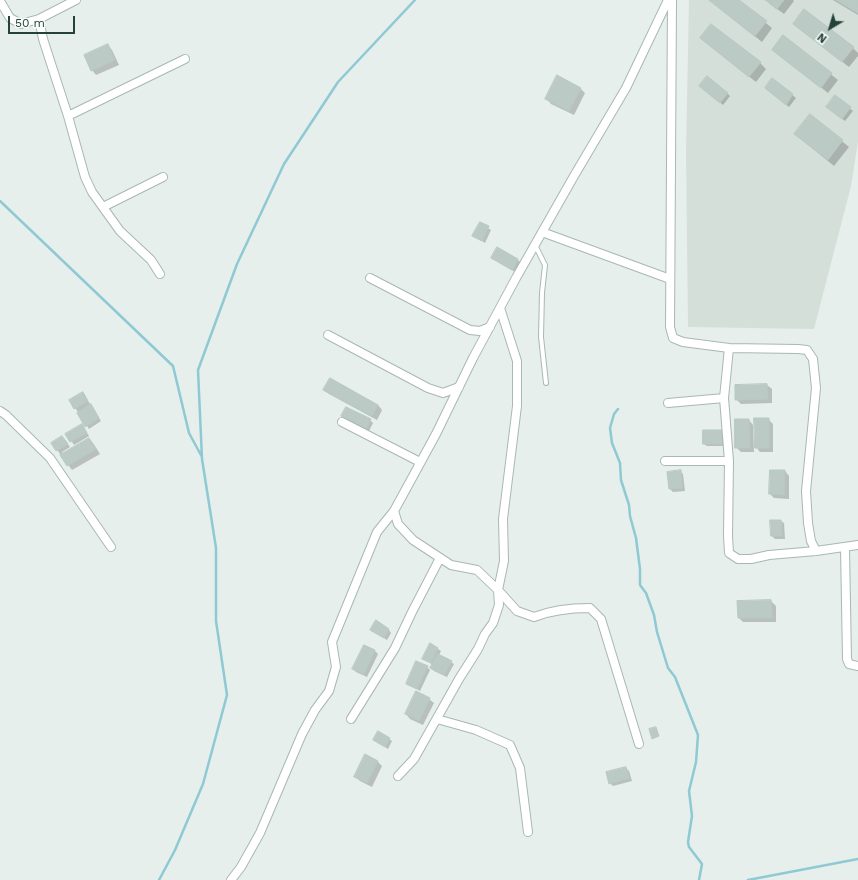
<!DOCTYPE html>
<html>
<head>
<meta charset="utf-8">
<style>
  body { margin:0 }
  #map { position:relative; width:858px; height:880px; overflow:hidden; background:#e6efeb; font-family:"Work Sans",sans-serif }
  canvas { display:block }
  .north { position:absolute; left:810px; top:8px; width:40px; height:40px; -webkit-text-stroke:3px #f7fbf9; paint-order:stroke; rotate:218deg; font-size:11px; font-weight:700; line-height:16px; text-align:center; color:#24423a }
  .north::after { content:''; display:block; margin:auto; width:14px; height:18px; background:#24423a; clip-path:polygon(50% 0,100% 100%,50% 72%,0 100%) }
  .scale { position:absolute; left:8px; top:16px; width:67px; height:18px; box-sizing:border-box; border:2px solid #24423a; border-top:0; padding-left:5px; font-size:12px; line-height:14px; white-space:nowrap; color:#24423a; -webkit-text-stroke:3px #f7fbf9; paint-order:stroke }
</style>
</head>
<body>
<div id="map">
<canvas width="858" height="880"></canvas>
<div class="north">N</div>
<div class="scale">50 m</div>
</div>
<script>
const context = document.querySelector('canvas').getContext('2d');
context.lineJoin = 'round';
function paint(path, color) {
  context.fillStyle = color;
  context.fill(path, 'evenodd');
}
function stroke(path, color, width, dash) {
  context.strokeStyle = color;
  context.lineWidth = width;
  context.lineCap = dash ? 'butt' : 'round';
  context.setLineDash(dash || []);
  context.stroke(path);
}
paint(new Path2D(`
  M689,0H858V142L851,186L814,329L688,327L686,153Z`), '#d4dfda');
paint(new Path2D(`
  M710,0H738L772,28L762,42Z
  M765,0H793L794,1L784,14Z
  M833,0H858V15Z
  M801,30L853,48L858,53V56L849,67Z
  M783,36L838,80L828,93L773,49Z
  M701,38L760,63L766,69L756,82Z
  M108,45L112,50L119,65L96,75L92,70Z
  M773,80L796,98L789,107L769,91Z
  M580,88L585,93L574,115L551,104L547,99Z
  M703,89L727,93L730,96L723,105Z
  M836,97L853,111L845,121L831,110Z
  M810,115L849,147L834,166L795,134Z
  M480,223L491,230L485,243L474,236Z
  M492,258L517,259L520,262L515,272Z
  M330,379L378,405L382,410L377,420L329,394L324,390Z
  M767,385L772,389V403L741,404L736,399Z
  M83,393L101,421L89,429L70,400Z
  M342,416L370,420L373,423L369,431L345,419Z
  M768,419L773,424V452H760L756,447Z
  M749,420L753,425L754,452H741L736,447Z
  M84,428L89,436L74,445L67,434Z
  M722,431L724,434L725,446H707L704,444Z
  M89,439L93,443L100,454L72,470L52,443L65,440L70,447L62,452L63,454Z
  M680,471L683,474L685,491L673,492L670,489L668,473Z
  M785,471L789,476V499L774,498L770,494Z
  M771,521H781L784,523L785,539H775L772,536Z
  M771,601L776,606V622H743L739,618Z
  M371,630H389L391,633L387,640Z
  M364,646L375,651L378,654L367,677L356,672L353,669Z
  M438,649L441,651L439,655L454,664L447,677L434,671L432,668L433,665L423,658Z
  M427,667L430,670L420,691L407,683Z
  M429,699L434,703L423,725L410,719L406,714Z
  M389,739L392,741L388,749L375,740Z
  M365,756L378,762L382,766L372,787L360,781L355,776Z
  M626,768L629,771L632,781L613,786L610,783Z`), '#0003');
stroke(new Path2D(`
  M0,201L173,366L189,433L202,457
  M618,409L614,414L610,428L612,443L620,463L621,480L629,505L630,516L636,538L640,569V585L646,593L654,615L657,632L668,668L675,677L698,735L696,762L689,791L692,816L688,842L689,847L702,864L699,880
  M159,880L175,850L203,784L227,695L216,621V548L202,459L198,370L237,264L284,164L338,82L415,0
  M748,880L858,859`), '#8ec9d4', 2.5);
const building = new Path2D(`
  M709,0H739L767,21L755,36Z
  M766,0H784L777,9Z
  M836,0H858V13Z
  M804,9L854,47L842,62L793,24Z
  M711,24L761,62L749,77L700,38Z
  M783,35L832,73L821,88L772,50Z
  M108,44L115,60L91,71L84,55Z
  M557,75L581,88L569,111L545,99Z
  M707,76L728,93L720,103L699,86Z
  M772,78L793,94L786,105L765,88Z
  M835,95L851,107L842,119L826,107Z
  M810,114L843,140L828,160L794,134Z
  M480,222L489,226L482,241L472,236Z
  M497,247L518,259L512,270L491,258Z
  M330,378L378,405L372,416L323,390Z
  M767,384L768,399L735,400V385Z
  M83,392L88,401L74,409L69,400Z
  M91,404L99,418L85,427L77,413Z
  M346,407L371,419L366,429L341,416Z
  M754,418H769V448H755Z
  M735,419H749L750,448H735Z
  M82,424L87,433L70,442L65,434Z
  M703,430H722V444H703Z
  M62,436L68,444L56,451L51,443Z
  M89,438L96,449L67,466L60,455Z
  M681,470L682,488L669,489L667,472Z
  M770,470H785L784,495L769,494Z
  M770,520H781L782,536H771Z
  M771,600L772,618H738L737,601Z
  M376,620L389,629L384,638L370,630Z
  M430,643L438,648L431,663L422,659Z
  M364,645L375,650L364,674L352,669Z
  M438,654L452,661L444,675L430,668Z
  M416,661L428,666L417,689L406,684Z
  M416,691L430,698L419,721L405,714Z
  M656,727L659,736L652,739L649,729Z
  M378,731L390,738L385,747L373,740Z
  M365,754L378,761L367,783L354,777Z
  M626,767L629,778L609,784L606,772Z`);
paint(building, '#bbcac4');
stroke(building, '#b8c9c2', 1);
const lane = new Path2D(`
  M535,245L545,265L542,293L541,337L546,383`);
const street = new Path2D(`
  M672,0L670,327L673,338L683,342L729,348L798,349L807,350L813,359L816,388L806,491L808,523L811,541L816,551
  M0,1L10,18L21,24L39,19L76,0
  M39,19L43,39L68,116L85,177L92,192L120,231L151,260L160,274
  M68,116L185,59
  M103,207L163,177
  M542,232L670,279
  M370,278L470,330L480,331L490,327
  M500,308L517,361V406L503,519L504,561L498,590L517,611L534,617C552,610 571,608 590,608L601,619L639,744
  M328,335L428,388L443,393L459,387
  M729,348L724,398L729,461L728,536L729,553L738,559H751L769,555L816,551L858,545
  M668,403L724,398
  M0,411L6,415L50,458L111,547
  M342,422L420,462
  M665,461H729
  M394,511L398,524L413,540L451,565L477,570L498,590L499,605L493,623L485,634L478,649L459,679L414,759L398,776
  M845,548L847,659L849,664L858,666
  M351,719L395,648L412,612L440,558
  M437,719L476,730L510,745L520,768L528,832
  M231,880L241,867L260,833L302,734L315,710L329,691L336,667L332,642L377,532L394,511L436,434L473,358L516,278L574,176L626,88L668,0`);
stroke(lane, '#a8b8b2', 6);
stroke(street, '#a8b8b2', 10);
stroke(lane, '#fff', 4);
stroke(street, '#fff', 8);
</script>
</body>
</html>
